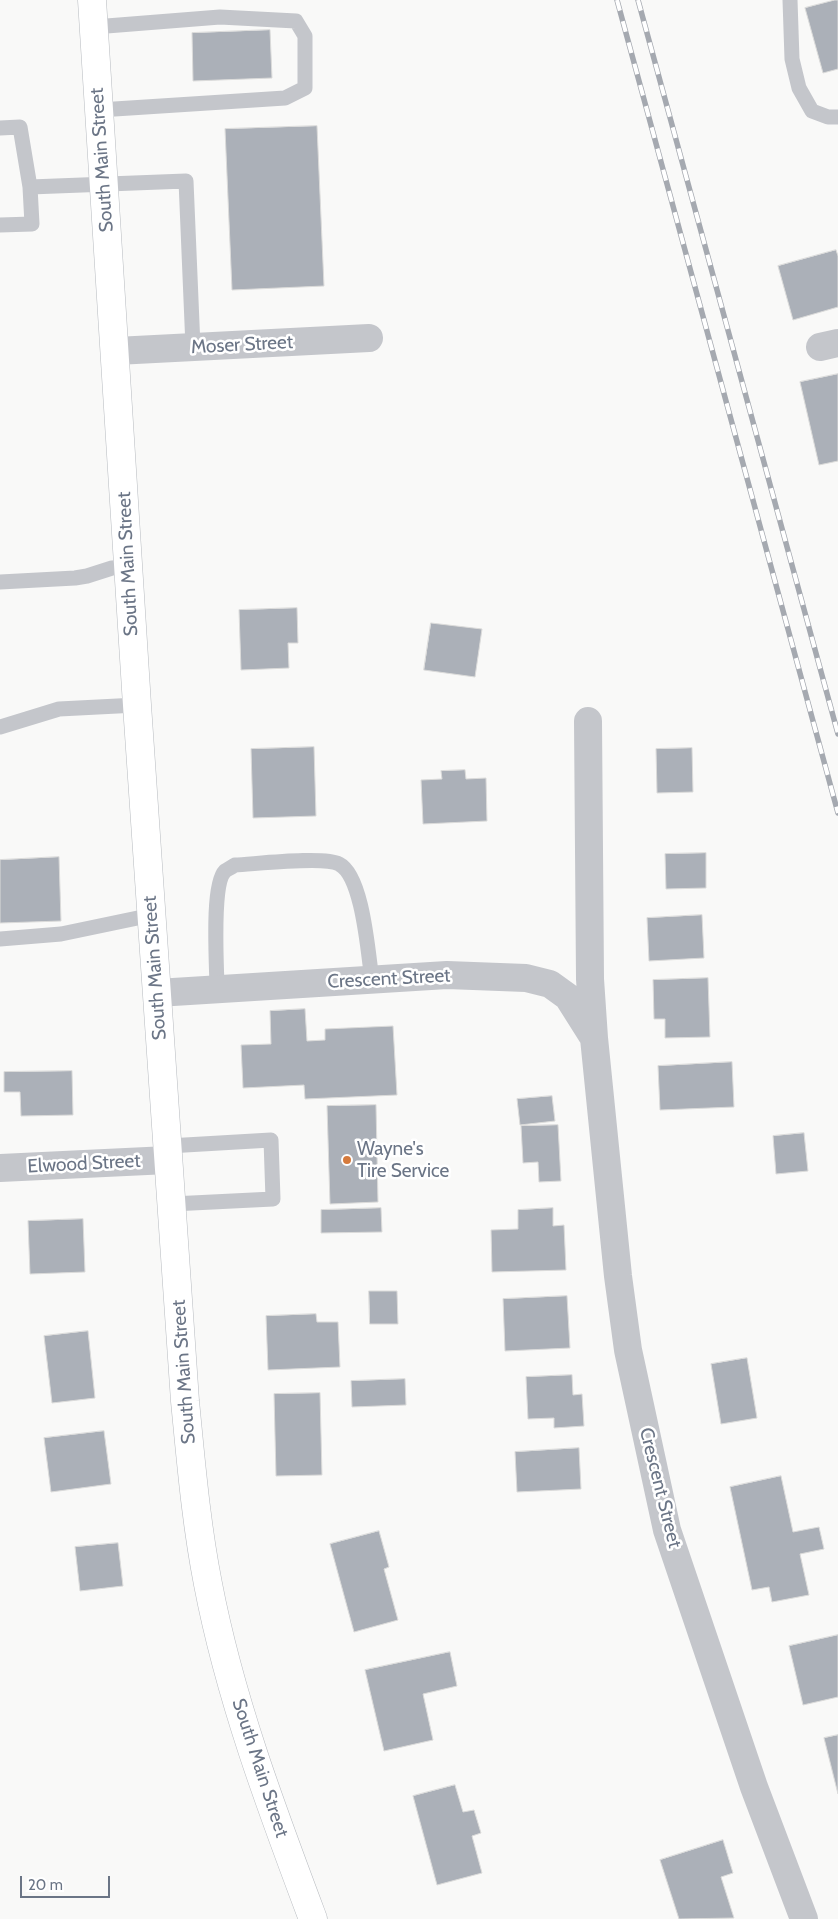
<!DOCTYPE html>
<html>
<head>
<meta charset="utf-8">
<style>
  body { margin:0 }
  #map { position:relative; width:838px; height:1919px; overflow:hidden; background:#f9f9f8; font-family:Cabin,sans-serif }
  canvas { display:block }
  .scale { position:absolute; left:20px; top:1876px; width:90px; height:22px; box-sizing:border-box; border:2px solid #6b7586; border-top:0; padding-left:6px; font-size:15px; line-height:18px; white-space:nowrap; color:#6b7586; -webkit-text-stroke:4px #fff; paint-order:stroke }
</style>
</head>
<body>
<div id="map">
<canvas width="838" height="1919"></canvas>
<div class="scale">20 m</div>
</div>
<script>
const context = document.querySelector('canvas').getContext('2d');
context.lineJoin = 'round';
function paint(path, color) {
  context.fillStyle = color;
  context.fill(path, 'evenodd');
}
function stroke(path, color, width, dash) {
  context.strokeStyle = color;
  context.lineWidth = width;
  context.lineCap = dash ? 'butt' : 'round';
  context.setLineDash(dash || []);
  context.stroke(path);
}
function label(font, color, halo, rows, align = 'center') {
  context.font = font + ' Cabin,sans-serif';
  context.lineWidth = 5;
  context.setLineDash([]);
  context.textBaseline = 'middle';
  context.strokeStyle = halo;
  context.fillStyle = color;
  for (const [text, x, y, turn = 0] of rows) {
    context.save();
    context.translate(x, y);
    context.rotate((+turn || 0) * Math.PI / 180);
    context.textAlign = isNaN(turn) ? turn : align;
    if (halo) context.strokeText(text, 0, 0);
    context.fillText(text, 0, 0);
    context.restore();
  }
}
const building = new Path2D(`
  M835,0H838V69L823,73L805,8Z
  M270,30L272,78L193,81L192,33Z
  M317,126L324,286L232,290L225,129Z
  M836,250L838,256V307L793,320L778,266Z
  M838,374V461L819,465L800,382Z
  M297,608L298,643H288L289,668L241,670L239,610Z
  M431,623L482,629L475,677L424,670Z
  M314,747L316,816L253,818L251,749Z
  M692,748L693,792L657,793L656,749Z
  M465,770L466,779L486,778L487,821L423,824L421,780L442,779L441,771Z
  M706,853V888L666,889L665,854Z
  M59,857L61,921L0,923V860Z
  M702,915L704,958L649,961L647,918Z
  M708,978L710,1037L665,1038V1019H654L653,980Z
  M305,1009L307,1041L325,1040V1029L393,1026L397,1095L305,1099L304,1085L243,1088L241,1045L271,1044L270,1011Z
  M732,1062L734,1107L660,1110L658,1066Z
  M72,1071L73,1115L21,1116L20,1092H4V1072Z
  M552,1096L555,1121L520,1125L517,1099Z
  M376,1105L378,1202L330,1204L327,1106Z
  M558,1125L561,1181L539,1182L538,1162L523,1163L521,1126Z
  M804,1133L808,1171L776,1174L773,1136Z
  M381,1208L382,1232L321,1233V1210Z
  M553,1208V1226L564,1225L566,1270L492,1272L491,1230L518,1229V1210Z
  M83,1219L85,1272L30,1274L28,1221Z
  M369,1291H397L398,1324H370Z
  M567,1296L570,1348L505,1351L503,1299Z
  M316,1314L317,1322H338L340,1367L268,1370L266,1316Z
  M88,1331L95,1398L52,1403L44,1336Z
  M747,1358L757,1418L721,1424L711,1364Z
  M572,1375L573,1395L582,1394L584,1426L554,1428V1418L528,1419L526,1377Z
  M405,1379L406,1405L352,1407L351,1381Z
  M320,1393L322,1475L276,1476L274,1394Z
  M104,1431L111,1484L51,1492L44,1438Z
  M579,1448L581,1489L517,1492L515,1452Z
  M781,1476L793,1532L819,1527L824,1549L800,1554L809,1595L772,1602L769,1587L752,1590L730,1487Z
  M379,1531L389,1567L384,1569L398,1620L354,1632L330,1544Z
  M118,1543L123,1586L80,1591L75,1547Z
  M838,1635V1697L803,1705L789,1646Z
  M450,1652L457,1686L423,1694L433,1740L384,1751L365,1670Z
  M838,1735V1794L824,1738Z
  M455,1785L463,1812L474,1810L481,1833L472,1836L482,1873L437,1885L413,1796Z
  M723,1840L733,1873L721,1877L734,1918L679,1919L660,1860Z`);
paint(building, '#abb0b8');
stroke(building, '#dbdbda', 1);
const secondary = new Path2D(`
  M92,0L137,705L185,1401C191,1462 196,1523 208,1584C230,1699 272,1810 313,1919`);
stroke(secondary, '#b6babf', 29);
stroke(new Path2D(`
  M790,0L792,59L799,88L812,111L828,117H838
  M94,27L220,17L296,21L305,36V88L285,98L99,110
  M0,128L20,127L30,187L32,224L0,225
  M30,187L186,181L193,347
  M0,582L75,578L87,576L112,568L129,567
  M0,727L59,709L137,705
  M0,939L61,934L152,915
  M217,990C217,967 211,885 225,871C228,869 232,867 235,865C256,864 324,856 339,864C363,876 368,954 372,980
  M168,1146L271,1140L273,1199L172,1204`), '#c4c6cb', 15);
stroke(new Path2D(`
  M820,347L838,343
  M116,351L369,338
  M588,721L590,979L594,1038L618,1276L628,1350L667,1530L754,1787L804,1919
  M157,993L447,975L526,978L550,984L568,997L592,1035
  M0,1168L168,1160`), '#c4c6cb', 28);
stroke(secondary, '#fff', 28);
const rail = new Path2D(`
  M617,0L838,813
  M638,0L838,734`);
stroke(rail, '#a5a9b0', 5.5);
stroke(rail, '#fff', 4, [11]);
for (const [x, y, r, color] of [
  [347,1160,5,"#d57a3c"]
]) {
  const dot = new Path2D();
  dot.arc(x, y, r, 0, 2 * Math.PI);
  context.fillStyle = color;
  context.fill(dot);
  stroke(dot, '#fff', 2);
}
label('19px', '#6b7586', '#fff', [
  ["South Main Street",102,160,-94],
  ["Moser Street",242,345,-3],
  ["South Main Street",128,564,-93],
  ["South Main Street",155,968,-94],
  ["Crescent Street",389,979,-3],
  ["Elwood Street",84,1164,-3],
  ["South Main Street",184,1372,-94],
  ["Crescent Street",660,1488,76],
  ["South Main Street",260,1768,72]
]);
label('19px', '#6b7586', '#fff', [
  ["Wayne's",357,1149],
  ["Tire Service",357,1171]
], 'left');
</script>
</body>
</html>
